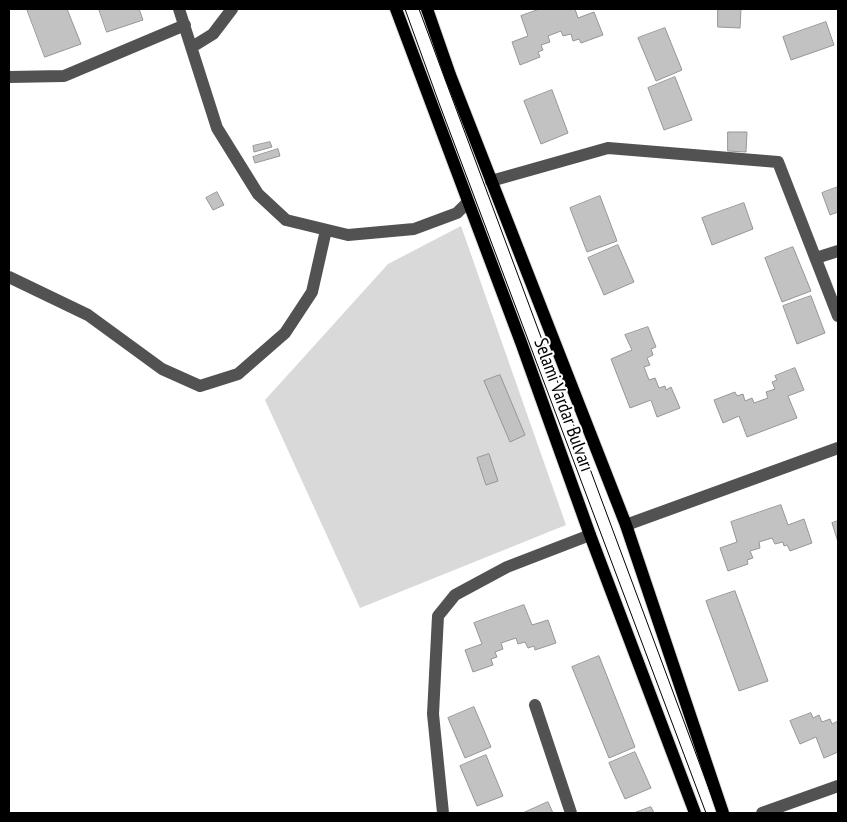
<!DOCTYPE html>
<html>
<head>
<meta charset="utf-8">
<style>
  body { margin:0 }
  #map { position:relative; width:847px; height:822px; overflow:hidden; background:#fff; font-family:"PT Sans Narrow",sans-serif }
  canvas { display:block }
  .frame { position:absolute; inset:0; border:10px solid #000; pointer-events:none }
</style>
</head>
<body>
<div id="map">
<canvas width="847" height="822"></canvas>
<div class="frame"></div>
</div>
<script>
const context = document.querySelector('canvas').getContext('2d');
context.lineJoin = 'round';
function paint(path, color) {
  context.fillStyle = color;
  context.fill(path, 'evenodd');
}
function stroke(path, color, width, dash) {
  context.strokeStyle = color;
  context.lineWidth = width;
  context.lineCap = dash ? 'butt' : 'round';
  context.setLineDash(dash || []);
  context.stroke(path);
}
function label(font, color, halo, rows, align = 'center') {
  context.font = font + ' "PT Sans Narrow",sans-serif';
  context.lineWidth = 4;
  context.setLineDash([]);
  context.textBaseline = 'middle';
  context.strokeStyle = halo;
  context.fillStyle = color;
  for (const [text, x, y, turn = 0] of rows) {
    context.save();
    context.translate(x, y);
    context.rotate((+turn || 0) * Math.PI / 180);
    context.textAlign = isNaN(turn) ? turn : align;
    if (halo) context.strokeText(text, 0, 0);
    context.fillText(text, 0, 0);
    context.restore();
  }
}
paint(new Path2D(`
  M461,226L566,525L360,608L265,400L388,264Z`), '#d9d9d9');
const building = new Path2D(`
  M27,9H67L81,44L45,57Z
  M99,9H139L143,20L107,32Z
  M540,9H575L578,18L594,12L603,35L581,43L579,39L573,41L571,34L563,36L561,31L548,36L550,42L541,45L543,50L538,52L540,57L520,65L512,42L528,36L521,16Z
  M718,9H741L740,28L718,27Z
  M826,22L834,45L791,60L783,37Z
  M665,28L682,70L656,81L638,38Z
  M675,77L692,120L664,130L648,88Z
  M552,90L568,133L541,144L524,101Z
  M728,132H747L746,152L728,151Z
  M270,142L272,147L254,152L253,146Z
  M278,149L280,156L255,163L253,157Z
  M838,187V212L830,215L822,193Z
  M217,192L224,205L213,210L206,198Z
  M600,196L617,241L587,252L570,208Z
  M744,203L753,229L712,245L702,218Z
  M618,245L634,282L604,295L588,258Z
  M793,247L811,291L782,302L765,258Z
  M811,296L825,333L797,344L783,306Z
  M648,327L656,347L651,349L653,355L647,358L650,365L644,367L649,380L655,378L659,388L665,386L666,390L671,387L680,408L657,417L651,400L630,408L611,359L632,350L625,335Z
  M795,368L804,390L788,396L797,418L747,437L739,416L723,423L714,400L735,392L737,396L743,394L745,401L752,398L754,403L768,398L766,392L775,389L772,382L777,380L775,376Z
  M500,375L525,435L510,442L484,381Z
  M489,454L498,481L486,485L477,458Z
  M781,505L788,525L804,519L812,543L790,551L787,545L784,546L783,542L775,544L772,538L759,542L760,548L750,551L753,558L747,560L748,564L728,571L720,548L737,542L731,522Z
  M838,521V542L832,523Z
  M735,591L768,681L739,691L706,601Z
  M524,605L532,625L548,620L556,643L535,650L534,646L528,648L525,642L518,644L516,638L501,643L503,649L495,652L497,657L491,659L493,665L473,672L465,650L482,644L474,623Z
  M599,656L635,747L609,758L572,667Z
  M474,707L491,747L465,758L448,718Z
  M811,713L813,718L819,715L822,722L830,719L832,724L838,721V752L824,758L816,737L800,744L790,721Z
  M635,752L651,788L625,799L609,763Z
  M486,755L503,796L477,806L460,766Z
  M548,802L553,813H523Z
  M651,807L654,813H634Z`);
paint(building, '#c2c2c2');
stroke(building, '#969696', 1);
const major = new Path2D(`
  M396,9L522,345L590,535L695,813
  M427,9L450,75L626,525L723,813`);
stroke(major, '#dbdbdb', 14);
stroke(new Path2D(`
  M179,9L217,128L258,194L286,220L348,235L414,229L457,213L467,203
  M192,47L213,34L232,9
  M9,77L64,76L185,25
  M491,181L608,148L778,162L838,316
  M816,258L838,251
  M9,277L88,315L162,369L200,386L238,374L285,333L312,292L326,230
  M626,525L838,448
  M535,705L571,813
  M443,813L433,714L438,616L455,595L507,567L590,535
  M762,813L838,786`), '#525252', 12);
stroke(major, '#000', 12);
stroke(new Path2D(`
  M405,9L439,103L706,813
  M419,9L718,813`), '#000', 1);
label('19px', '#000', '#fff', [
  ["Selami Vardar Bulvarı",563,405,70]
]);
</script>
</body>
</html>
